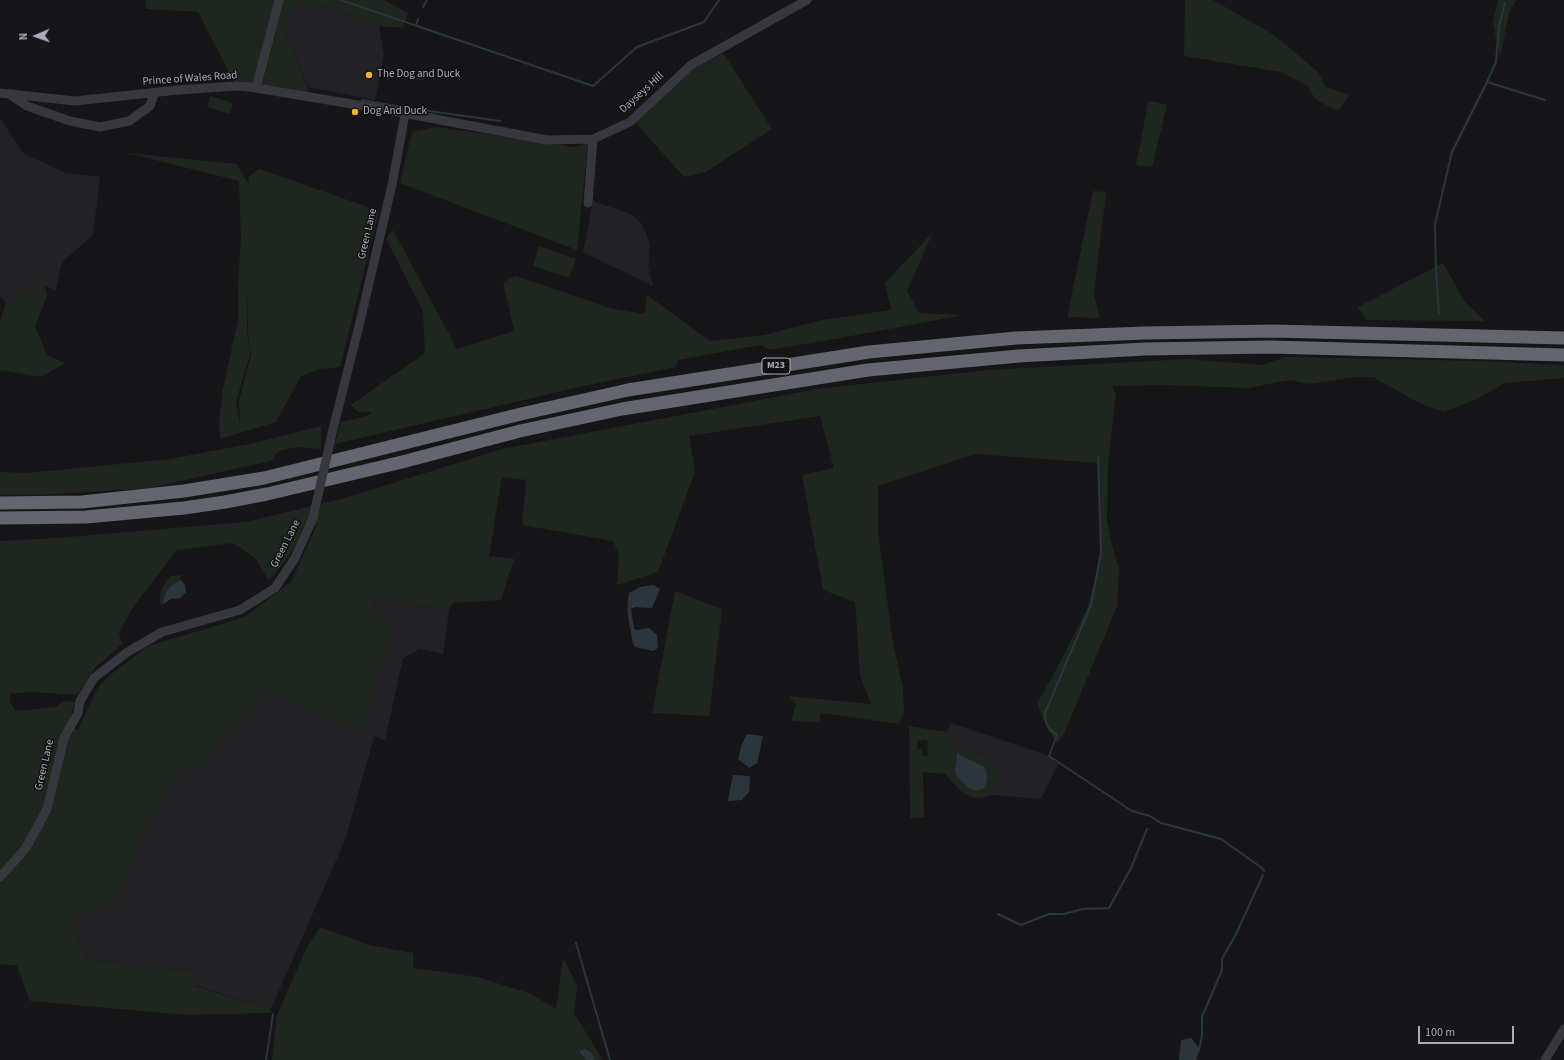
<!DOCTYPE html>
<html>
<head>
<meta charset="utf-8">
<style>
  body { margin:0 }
  #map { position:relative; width:1564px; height:1060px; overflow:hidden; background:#161618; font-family:"Source Sans 3",sans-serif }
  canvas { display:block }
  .north { position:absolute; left:16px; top:16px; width:40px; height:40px; -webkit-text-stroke:3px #111113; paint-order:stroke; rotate:268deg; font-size:11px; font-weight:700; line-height:16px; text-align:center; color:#a8adb8 }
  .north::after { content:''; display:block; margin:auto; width:14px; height:18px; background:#a8adb8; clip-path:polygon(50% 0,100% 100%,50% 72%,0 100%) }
  .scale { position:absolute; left:1418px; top:1026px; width:96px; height:18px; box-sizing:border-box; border:2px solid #a8adb8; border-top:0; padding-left:5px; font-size:12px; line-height:14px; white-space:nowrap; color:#a8adb8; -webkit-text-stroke:3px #111113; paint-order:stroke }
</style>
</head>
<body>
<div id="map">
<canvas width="1564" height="1060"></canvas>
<div class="north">N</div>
<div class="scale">100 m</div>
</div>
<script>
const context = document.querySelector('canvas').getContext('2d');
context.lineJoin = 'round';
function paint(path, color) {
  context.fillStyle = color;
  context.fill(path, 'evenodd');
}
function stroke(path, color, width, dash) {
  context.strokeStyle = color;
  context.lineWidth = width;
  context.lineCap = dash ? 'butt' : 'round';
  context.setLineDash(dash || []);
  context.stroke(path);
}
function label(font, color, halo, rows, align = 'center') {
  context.font = font + ' "Source Sans 3",sans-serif';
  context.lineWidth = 3;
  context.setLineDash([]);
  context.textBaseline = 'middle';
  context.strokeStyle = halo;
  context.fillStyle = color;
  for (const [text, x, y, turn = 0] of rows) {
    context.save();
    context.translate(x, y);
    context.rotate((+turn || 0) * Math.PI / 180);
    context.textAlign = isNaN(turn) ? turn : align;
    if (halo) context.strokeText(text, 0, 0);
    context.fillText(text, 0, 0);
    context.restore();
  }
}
paint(new Path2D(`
  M311,1L379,26L384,55L375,100L308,87L286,34L293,10Z
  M0,118L23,153L66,173L100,177L93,235L62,262L56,290L45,286L32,288L6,302L0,297Z
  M593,201L631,214L642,224L650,244L648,266L653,286L583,252Z
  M375,599L449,610L443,654L420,649L403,658L385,740L369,734L374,737L345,840L271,1009L194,985L193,971L86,959L72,922L90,908L118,903L141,835L183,769L195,771L270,690L373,610Z
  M951,723L1047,755L1058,764L1041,799L992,795L996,776L992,759L958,747L947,732Z`), '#222225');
paint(new Path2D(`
  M145,0H384L408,13L403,28L379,26L311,1L293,10L286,34L312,99L236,86L198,12L146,9Z
  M1185,0H1213L1274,35L1317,71L1326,87L1350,95L1338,111L1315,99L1308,86L1281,72L1184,56Z
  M1498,0H1516L1509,13L1500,58L1493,23Z
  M723,53L772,129L706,172L684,177L635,122L693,69Z
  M210,96L233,103L230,114L207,107Z
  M1151,101L1167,105L1152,167L1136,165L1148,103Z
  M436,127L575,147L588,143L577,250L400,183L412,132Z
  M127,153L237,164L249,185L248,177L260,169L379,211L340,367L320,369L301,376L276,422L220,439L219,419L223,389L238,319V287L241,238L239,181ZM248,287V335L251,354L239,401L240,424L236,402L250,354L247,331Z
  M1093,191L1106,192L1094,294L1100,318L1067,317Z
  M393,230L457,349L514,331L503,282L516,276L610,308L644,314L647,295L710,341L764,335L822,320L891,310L885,283L933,232L907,291L919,313L964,315L835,339L768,350L761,345L678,360L676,367L584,386L335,444L341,422L367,416L372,412H358L351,405L425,353L423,311L386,239Z
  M539,246L576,259L569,278L533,266Z
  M1443,263L1465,302L1485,321L1366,320L1358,307Z
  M45,286L47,296L35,326L47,355L65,363L41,377L0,370V322L6,302L32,288Z
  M1285,357L1481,361L1564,365V378L1505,383L1477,399L1443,412L1419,403L1373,377H1357L1309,384L1290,380L1248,388L1163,385L1112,386L1116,395L1108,464L1107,521L1111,542L1119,568L1117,606L1064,734L1057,743L1046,727L1037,703L1049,683L1087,609L1101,555L1098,463L975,454L878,486V531L893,644L903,688L904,713L899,724L821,713L819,722L791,721L796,704L789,696L871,704L860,675L855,602L823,590L802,475L834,468L820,416L689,436L695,472L658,572L617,585L619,554L613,541L522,525L526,480L502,477L489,556L514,559L501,600L453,603L449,610L375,599L373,610L391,628L361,731L270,691L195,772L183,769L141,835L118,903L90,908L72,922L86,959L193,971L194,986L271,1009V1013L186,1015L30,1001L17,966L0,964V541L56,538L246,522L345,498L502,449L817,389L987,370L1187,359L1263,365ZM317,525L291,582L245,617L148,646L109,676L97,689L78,730L68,725L75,702L63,701L56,707L15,711L10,701V694L29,692L77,695L95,668L122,644L119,633L133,607L177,550L233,543L256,559L268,580C285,564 296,549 304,526Z
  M321,426V449L296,447L277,452L271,461L149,488L40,495H0V472L27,473L170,459L254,443Z
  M181,575V580C172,583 163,594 163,604H160C159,591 163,585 171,576Z
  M675,591L722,609L709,716L652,713Z
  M909,726L947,732L958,747L992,759L996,776L992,795C968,804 960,790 945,774L923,772L924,817L910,818ZM927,740L928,756H922V749H917V741ZM957,752L962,756L968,788C954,772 954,773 957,752Z
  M320,927L369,945L413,953V968L478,977L531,994L556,1009L563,958L577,985L574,1013L603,1060H596L591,1053H580L586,1060H272L277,1015L307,947Z`), '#1e261f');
paint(new Path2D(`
  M181,580L185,585L186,592L180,598L171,599L163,604C163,592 171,584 181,580Z
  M653,585L660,589L652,608L635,607L631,609L634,629L637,630L649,628L657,635L658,648L653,651L635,647L633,644C630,625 625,612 629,593L640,587Z
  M747,734L763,736L757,763L749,768L738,759L742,744Z
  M957,752L962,756L985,767C988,776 988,781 983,789L976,791L968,788L956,775L955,769Z
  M733,775L750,776L749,792L742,800L728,801V800Z
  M1191,1038L1200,1049L1196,1060H1179L1181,1040Z
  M585,1049L591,1053L596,1060H586L580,1053V1050Z`), '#2c353c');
stroke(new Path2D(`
  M341,0L593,86L637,47L704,22L719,0
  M1505,3L1499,26L1496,62L1487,82L1545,100
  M423,7L427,0
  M416,25L418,19
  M362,100L401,107
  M408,108L500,121
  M1439,314L1436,271L1435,224L1452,152L1487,82
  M1098,457L1101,552L1091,605L1045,713C1045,724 1048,729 1057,735L1049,756L1132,811L1150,816L1161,823L1221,839L1262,868L1264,871
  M998,914L1021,925L1049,914H1064L1083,909L1109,908L1131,868L1147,829
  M576,943L610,1060
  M1199,1050L1202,1036V1017L1222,970V959L1236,934L1263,875L1262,876
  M266,1060L273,1014`), '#2c353c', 2);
stroke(new Path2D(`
  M256,88L279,0
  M0,93L75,101L178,90L236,86L250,87L382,109L547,140L593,139L630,122L691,65L807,0
  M12,96L27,106L70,121L100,127L129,121L150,106L154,94
  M588,203L593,139
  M333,429L359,326L392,185L405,114
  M0,877L26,848L47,809L64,738L78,713L80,701L94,678L126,653L162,632L240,610L275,588L295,558L313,518
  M1545,1060L1564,1029`), '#37383d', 9);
stroke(new Path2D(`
  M0,503L82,502L184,491L264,478L521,414L628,390L869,352L1016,338L1145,333L1273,331L1564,338
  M0,518L86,517L184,508L225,502L267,494L402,462L520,431L622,409L868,370L1019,356L1145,349L1271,347L1564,355`), '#63666e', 13);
stroke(new Path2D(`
  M313,518L333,429`), '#37383d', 9);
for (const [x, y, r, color] of [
  [369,75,4,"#f2b134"],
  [355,112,4,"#f2b134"]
]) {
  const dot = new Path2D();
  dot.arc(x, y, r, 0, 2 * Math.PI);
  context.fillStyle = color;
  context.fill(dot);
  stroke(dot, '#111113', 1.5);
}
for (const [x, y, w] of [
  [776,366,28]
]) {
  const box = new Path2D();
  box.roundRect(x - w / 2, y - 8, w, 16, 3);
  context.fillStyle = '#111113';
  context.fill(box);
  stroke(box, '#a8adb8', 1);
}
label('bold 10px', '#a8adb8', null, [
  ["M23",776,366]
]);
label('11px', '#a8adb8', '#111113', [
  ["The Dog and Duck",377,75],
  ["Dog And Duck",363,112]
], 'left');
label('11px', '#a8adb8', '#111113', [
  ["Prince of Wales Road",190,79,-4],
  ["Dayseys Hill",642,93,-42],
  ["Green Lane",368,234,-77],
  ["Green Lane",286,544,-63],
  ["Green Lane",45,765,-77]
]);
</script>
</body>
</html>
